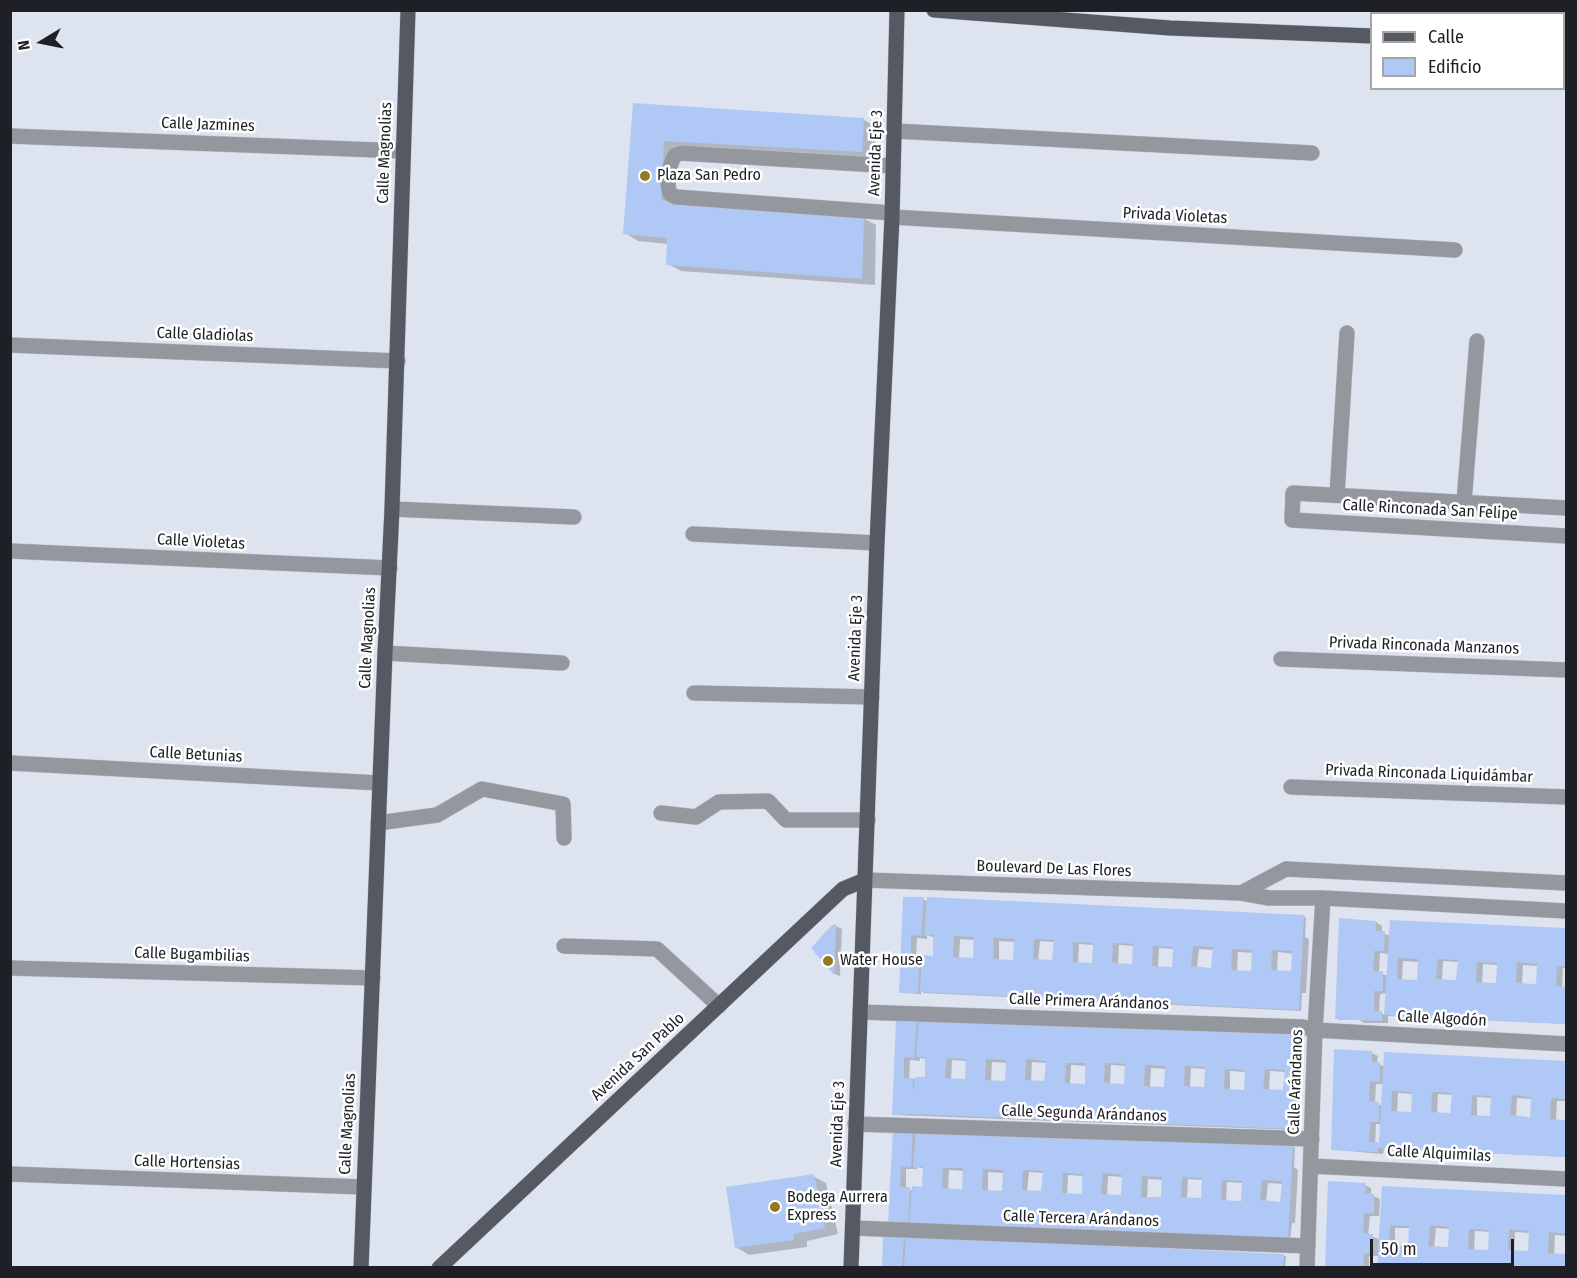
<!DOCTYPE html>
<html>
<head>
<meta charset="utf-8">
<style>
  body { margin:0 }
  #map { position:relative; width:1577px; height:1278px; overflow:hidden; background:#dde4f0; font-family:"Fira Sans Condensed",sans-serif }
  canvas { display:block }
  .frame { position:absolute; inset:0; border:12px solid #1e2025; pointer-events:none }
  .legend { position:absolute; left:1370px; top:12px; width:195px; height:78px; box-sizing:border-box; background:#fff; border:2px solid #a5a6a8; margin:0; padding:8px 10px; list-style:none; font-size:18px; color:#1e2025 }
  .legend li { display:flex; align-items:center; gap:12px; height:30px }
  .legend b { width:30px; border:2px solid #a5a6a8 }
  .north { position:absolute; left:12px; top:12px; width:60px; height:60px; -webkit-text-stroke:4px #fff; paint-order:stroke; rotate:260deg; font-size:16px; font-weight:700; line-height:24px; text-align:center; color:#1e2025 }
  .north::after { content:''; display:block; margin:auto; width:21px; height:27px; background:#1e2025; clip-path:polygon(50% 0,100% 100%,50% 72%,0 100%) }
  .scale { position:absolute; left:1370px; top:1239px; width:144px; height:27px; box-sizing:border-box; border:3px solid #1e2025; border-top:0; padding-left:8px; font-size:18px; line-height:21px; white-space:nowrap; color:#1e2025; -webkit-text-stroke:4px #fff; paint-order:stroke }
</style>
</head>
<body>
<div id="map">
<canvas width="1577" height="1278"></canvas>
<div class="frame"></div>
<ul class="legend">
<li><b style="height:8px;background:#545962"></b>Calle</li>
<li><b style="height:16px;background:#b0c8f5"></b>Edificio</li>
</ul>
<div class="north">N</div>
<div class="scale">50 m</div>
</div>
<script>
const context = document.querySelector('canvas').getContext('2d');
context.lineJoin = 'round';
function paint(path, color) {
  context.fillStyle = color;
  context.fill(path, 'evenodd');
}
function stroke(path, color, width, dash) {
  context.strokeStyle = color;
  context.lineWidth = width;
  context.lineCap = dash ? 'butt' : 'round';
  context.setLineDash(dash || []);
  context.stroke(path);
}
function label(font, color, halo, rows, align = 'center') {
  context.font = font + ' "Fira Sans Condensed",sans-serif';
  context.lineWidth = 5;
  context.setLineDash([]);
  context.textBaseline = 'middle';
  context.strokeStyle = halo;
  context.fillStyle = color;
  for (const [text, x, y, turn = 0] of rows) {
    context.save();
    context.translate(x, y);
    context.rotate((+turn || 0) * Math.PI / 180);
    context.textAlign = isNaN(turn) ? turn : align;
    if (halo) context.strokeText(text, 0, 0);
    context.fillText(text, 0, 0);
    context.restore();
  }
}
paint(new Path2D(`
  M634,104L864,120L877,127L874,159L676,147L674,202L863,218L876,225L875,285L681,271L668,264V244L638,241L625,233Z
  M923,899L928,902L1304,916L1306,918L1305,937L1309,939L1306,993H1302L1301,1011L924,993L921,991V994L903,993L901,992L904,919ZM927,935L935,938L934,957L924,960L916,957L917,938L927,939ZM960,939L975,940L974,959H959ZM999,941L1015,942L1014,961L999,960ZM1040,941L1055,942L1054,962L1038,961ZM1079,944L1094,945V965L1078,964ZM1119,945L1135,946L1133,966L1118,965ZM1159,948L1174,949L1173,969L1158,968ZM1199,949L1214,950L1213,969L1197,968ZM1238,952L1254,953L1253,972H1237ZM1278,952L1294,954L1292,973L1277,972Z
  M1350,921L1376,922L1382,926V933L1391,936L1392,921L1566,929V968H1563L1562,988H1566V1024L1388,1016V1023H1364L1358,1019L1339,1020L1337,1018ZM1380,953L1390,954L1388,976L1379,973ZM1403,961L1419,962L1418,981L1402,980ZM1443,961L1459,962L1457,982L1442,981ZM1483,964L1498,965L1497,985L1482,984ZM1523,965L1538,966L1537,986L1522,985ZM1387,993L1386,1015L1379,1013L1380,994Z
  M836,926L842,929L840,976L835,974L813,948Z
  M897,1021H916L920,1023L1296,1035L1298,1036L1297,1056L1301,1058L1298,1112L1295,1111L1294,1130L896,1115L894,1114ZM920,1058L927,1059L926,1079H909L910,1060L920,1061ZM952,1060L967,1061V1081L951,1080ZM992,1062L1007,1063L1006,1082L991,1081ZM1032,1062L1047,1063L1046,1083L1031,1082ZM1071,1065L1087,1066L1086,1085L1070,1084ZM1111,1065L1127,1066L1125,1086L1110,1085ZM1151,1068L1166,1069V1088H1150ZM1191,1068L1206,1069L1205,1089L1190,1088ZM1230,1071L1246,1072L1245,1091H1230ZM1270,1071L1286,1072L1285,1092L1269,1091Z
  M1372,1053L1378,1056L1377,1063L1385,1067L1386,1054L1566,1063V1101H1557L1556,1121H1566V1157L1384,1148L1383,1154L1335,1150L1333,1149ZM1376,1084H1384L1383,1106L1375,1103ZM1398,1093L1413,1094L1412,1114L1397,1113ZM1438,1094L1453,1095L1452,1115L1437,1114ZM1477,1097L1493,1098L1492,1118L1477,1117ZM1517,1098L1533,1099L1531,1118L1516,1117ZM1376,1124H1382L1380,1145L1375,1144Z
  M894,1130L1293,1146L1295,1148L1294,1167L1298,1170L1295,1223H1292L1290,1241L892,1224ZM917,1167L924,1169L923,1189L913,1191L906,1188V1169H917ZM949,1170L964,1171L963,1190H948ZM988,1172L1004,1173L1003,1192L988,1191ZM1029,1172L1044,1173L1043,1193L1027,1192ZM1068,1175L1084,1176L1083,1196L1067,1195ZM1108,1176L1124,1177L1122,1196H1107ZM1148,1179L1163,1180V1199L1147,1198ZM1188,1179L1203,1180L1202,1200L1187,1199ZM1227,1182L1243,1183L1242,1203L1226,1202ZM1268,1183L1283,1184L1281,1203L1266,1202Z
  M813,1176L826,1183L838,1234L807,1241V1247L749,1255L736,1247Z
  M1365,1185L1371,1188V1195L1380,1199L1379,1216H1370L1368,1235L1381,1240L1384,1188L1566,1197V1236L1555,1235L1554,1255H1566V1268H1379V1256H1369V1268H1327ZM1395,1228H1411L1410,1248L1395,1247ZM1436,1228L1451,1229L1450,1249L1434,1248ZM1475,1231L1491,1232L1490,1252L1474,1251ZM1515,1232L1531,1233L1529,1253L1514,1251Z
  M903,1237L907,1240L1286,1256L1285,1268H883Z`), '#0003');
paint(new Path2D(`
  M633,103L864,118L862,152L664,141L661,200L864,216L862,279L666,265L667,238L623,234Z
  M903,897H924L921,936L911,935V956H920L918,993H899Z
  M927,897L1304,915L1299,1010L920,992L922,955L933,956V935H924ZM954,936L974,937L973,958L953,957ZM994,938L1014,939L1013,960L993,959ZM1034,939L1054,940L1052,960L1033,959ZM1073,942L1093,943L1092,963L1073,962ZM1113,943L1133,944L1132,964L1112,963ZM1153,946L1173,947L1172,967L1152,966ZM1193,946L1213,947L1211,968L1191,966ZM1232,949L1252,950L1251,971L1231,970ZM1272,950L1292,951L1291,971L1271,970Z
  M1339,918L1376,921V931H1385L1384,951H1374V961L1373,971H1383V991H1374V1011H1382V1021L1335,1019Z
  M1390,920L1566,928V966H1557L1556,986L1566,987V1024L1384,1015ZM1398,958L1418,959L1417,980L1397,979ZM1438,959L1458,960L1456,980L1436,979ZM1477,962L1497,963L1496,983L1476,982ZM1517,962L1537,964L1536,984L1516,983Z
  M836,924L834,975L811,948L832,925Z
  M919,1018L1296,1033L1292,1129L912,1114L892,1115L896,1019L917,1020L914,1058L904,1057V1078H913V1094L915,1077H925V1057H916ZM946,1058L966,1059L965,1079L945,1078ZM986,1059L1006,1060L1005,1081L985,1080ZM1026,1059L1046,1061L1044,1081L1025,1080ZM1066,1063H1085V1084L1065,1083ZM1105,1063L1125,1064L1124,1084L1104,1083ZM1145,1065L1165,1066L1164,1087L1144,1086ZM1185,1066L1205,1067L1204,1087L1184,1086ZM1225,1069L1245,1070L1244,1090L1224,1089ZM1265,1069L1285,1070L1283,1090L1263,1089Z
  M1334,1049L1372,1051V1062H1380V1082L1370,1081L1369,1101L1379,1102V1122H1370L1369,1142H1379L1384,1052L1566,1061V1099L1551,1098L1550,1119L1566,1120V1157L1378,1148V1152L1331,1150ZM1392,1091L1412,1092L1411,1112L1391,1111ZM1432,1092L1452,1093L1450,1113L1431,1112ZM1472,1095L1491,1096L1490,1116L1471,1115ZM1512,1095L1531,1097L1530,1117L1510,1115Z
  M893,1128H913L911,1167L901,1166L900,1187H910L908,1224H888Z
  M916,1128L1293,1145L1288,1241L909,1224L912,1186L922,1187L923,1167H913ZM943,1168H963L962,1189L942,1188ZM983,1169L1003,1170L1002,1191L982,1190ZM1023,1170L1043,1171L1041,1191L1022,1190ZM1063,1173L1082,1174V1194L1062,1193ZM1103,1173L1122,1175L1121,1195L1101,1194ZM1142,1176L1162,1177L1161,1197H1141ZM1182,1177L1202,1178L1201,1198L1181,1197ZM1222,1180L1242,1181L1241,1201L1221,1200ZM1262,1180L1282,1181L1280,1202L1260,1200Z
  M814,1174L825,1228L794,1234V1240L735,1248L726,1187Z
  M1328,1181L1366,1183L1365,1193L1374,1194V1214L1364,1213L1363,1233L1373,1234V1253L1364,1254L1363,1268H1325Z
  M1382,1186L1566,1195V1234L1549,1232L1548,1253L1566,1254V1268H1377ZM1390,1225L1409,1226L1408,1246L1389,1245ZM1430,1225L1449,1227L1448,1247L1428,1246ZM1469,1229L1489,1230L1488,1250L1468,1249ZM1509,1229L1529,1231L1528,1251L1508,1250Z
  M883,1235L904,1236L902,1268H882Z
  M906,1236L1284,1254L1283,1268H904Z`), '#b0c8f5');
const minor = new Path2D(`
  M1500,14V10
  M895,131L1312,153
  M10,136L403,151
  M892,213L676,197L670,194C666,184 669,164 675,155L681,153L893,166
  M892,217L1455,250
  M10,345L398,361
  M1337,495L1347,333
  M1464,502L1477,341
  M1566,508L1293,493L1292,520L1566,536
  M392,509L574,517
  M693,534L877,543
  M10,551L390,568
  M385,653L562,663
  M1281,659L1566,670
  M694,693L872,697
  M10,763L379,783
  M1291,787L1566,797
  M661,813L696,817L719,802L768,801L786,820H868
  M378,823L437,815L482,789L563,804L564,838
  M865,880L1241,893L1269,898H1323L1566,911
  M1241,893L1286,869L1566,883
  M564,946L657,949L719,1006
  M10,968L373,978
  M860,1012L1303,1027L1315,1030L1566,1044
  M855,1124L1312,1139
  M1311,1166L1566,1179
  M10,1174L363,1187
  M853,1228L1308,1246
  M1307,1268L1315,1030L1323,898`);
const major = new Path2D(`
  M934,10L1170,28L1372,36
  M1429,10L1478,14
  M1564,18H1566
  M1564,46H1566
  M361,1268L385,653L392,509L408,10
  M439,1268L843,889L865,880
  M851,1268L877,543L892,217L897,10`);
stroke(minor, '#bbc1cb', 16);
stroke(major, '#bbc1cb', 16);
stroke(minor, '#94979d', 15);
stroke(major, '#545962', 15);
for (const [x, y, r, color] of [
  [645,176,6,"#937a21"],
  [828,961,6,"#937a21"],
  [775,1207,6,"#937a21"]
]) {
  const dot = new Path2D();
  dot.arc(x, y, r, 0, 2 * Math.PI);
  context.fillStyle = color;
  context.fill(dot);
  stroke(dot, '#fff', 2);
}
label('16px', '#1e2025', '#fff', [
  ["Calle Jazmines",208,125,2],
  ["Calle Magnolias",385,153,-88],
  ["Avenida Eje 3",876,153,-88],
  ["Privada Violetas",1175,216,3],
  ["Calle Gladiolas",205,335,2],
  ["Calle Rinconada San Felipe",1430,510,3],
  ["Calle Violetas",201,542,3],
  ["Calle Magnolias",368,638,-87],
  ["Avenida Eje 3",856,638,-88],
  ["Privada Rinconada Manzanos",1424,646,2],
  ["Calle Betunias",196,755,3],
  ["Privada Rinconada Liquidámbar",1429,774,2],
  ["Boulevard De Las Flores",1054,869,2],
  ["Calle Bugambilias",192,955,2],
  ["Calle Primera Arándanos",1089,1002,2],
  ["Calle Algodón",1442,1019,3],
  ["Avenida San Pablo",638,1057,-43],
  ["Calle Arándanos",1296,1082,-88],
  ["Calle Segunda Arándanos",1084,1114,2],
  ["Calle Magnolias",348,1124,-87],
  ["Avenida Eje 3",838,1124,-88],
  ["Calle Alquimilas",1439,1154,3],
  ["Calle Hortensias",187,1163,2],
  ["Calle Tercera Arándanos",1081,1219,2]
]);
label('16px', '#1e2025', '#fff', [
  ["Plaza San Pedro",657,176],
  ["Water House",840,961],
  ["Bodega Aurrera",787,1198],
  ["Express",787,1216]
], 'left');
</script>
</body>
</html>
